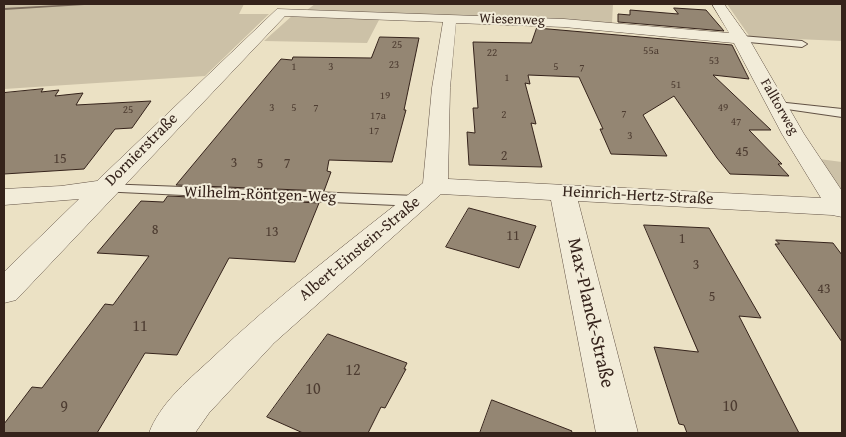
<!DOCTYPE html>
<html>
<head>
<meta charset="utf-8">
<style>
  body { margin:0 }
  #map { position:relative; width:846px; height:437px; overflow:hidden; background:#ebe1c4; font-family:"Gentium Book Plus",serif }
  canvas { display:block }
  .frame { position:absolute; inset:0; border:5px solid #35231b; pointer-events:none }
</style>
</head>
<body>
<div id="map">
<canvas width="846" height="437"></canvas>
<div class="frame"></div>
</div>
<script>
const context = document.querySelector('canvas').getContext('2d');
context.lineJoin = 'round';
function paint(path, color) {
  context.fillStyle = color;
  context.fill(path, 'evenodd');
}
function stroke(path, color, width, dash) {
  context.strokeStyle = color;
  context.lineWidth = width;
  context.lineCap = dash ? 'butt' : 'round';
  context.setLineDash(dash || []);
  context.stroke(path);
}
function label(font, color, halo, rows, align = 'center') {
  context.font = font + ' "Gentium Book Plus",serif';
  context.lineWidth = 4;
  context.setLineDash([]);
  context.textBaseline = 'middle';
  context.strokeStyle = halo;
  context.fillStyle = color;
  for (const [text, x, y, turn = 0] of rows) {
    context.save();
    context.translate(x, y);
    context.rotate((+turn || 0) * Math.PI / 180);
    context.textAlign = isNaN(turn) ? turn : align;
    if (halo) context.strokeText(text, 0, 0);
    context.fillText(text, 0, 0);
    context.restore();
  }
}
paint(new Path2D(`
  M4,4H244L239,14H269L205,76L4,89Z
  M315,4H613L612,23L307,10Z
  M727,4H842V41L750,37Z
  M293,15L380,18L367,43L264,41Z
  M819,159L842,162V191Z`), '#ccc1a7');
paint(new Path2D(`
  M77,4H100L4,10V8Z`), '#7d6e5e');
const building = new Path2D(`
  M674,8L706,10L724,31L618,22V14L630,15V10L678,14Z
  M537,28L732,45L749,79L713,75L771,130H749L782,164H778L789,176L730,174L717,158L674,96L643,115L667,156L611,154L600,129H603L579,77L528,75L530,84L525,83L536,124L531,123L542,167L469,165L467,132L475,133L473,108H478L473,42L531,43Z
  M380,37L419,38L404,110H406L392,162L329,160L327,171L331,172L324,191L176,185L281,59L292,60L293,57L371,58Z
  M43,89L41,92L59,90L55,96L83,93L76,105L151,101L132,128L115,129L84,169L4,174V93Z
  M168,196L319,203L295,262L229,258L177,355L145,353L97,433H4V424L32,387L42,388L105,304L113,305L149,256L97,253L141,201L163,202Z
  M469,208L536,226L519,268L446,247Z
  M644,225L709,228L761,318L739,316L799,433H687L684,425L679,424L654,347L698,352Z
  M776,240L833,243L842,255V342L775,244H779Z
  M328,334L407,363L404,369H406L385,408L381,407L368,433H303L267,417Z
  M492,400L572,431L571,433H480Z`);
paint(building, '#948673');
stroke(building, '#35231b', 1);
const service = new Path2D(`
  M741,36L802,41L807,44L802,47L738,41L737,39Z
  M777,102L842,109V117L773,107L771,105L773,103Z
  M104,184L416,196L421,198L424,201L421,204L416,206L99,191L97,188L99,185Z`);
const minor = new Path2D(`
  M712,4H724L749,39L804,134L842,191V217L832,215L578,201L638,433H596L551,200L441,194L274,343L209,413L195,433H149C160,404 186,382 209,361C276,297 350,241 423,183L432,88L443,22L285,16L16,300L4,303V272L79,199L4,205V189L61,186L97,181L277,9L564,19L729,33ZM456,23L564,27L734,43L782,134L821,198L448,179L450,88Z`);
stroke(service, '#625245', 2);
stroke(minor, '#625245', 1);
paint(service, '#f2ecd9');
paint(minor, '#f2ecd9');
label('11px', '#4d3c31', null, [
  ["25",397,45],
  ["55a",651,51],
  ["22",492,53],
  ["53",714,61],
  ["23",394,65],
  ["1",294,67],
  ["3",331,67],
  ["5",556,67],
  ["7",582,68],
  ["1",507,78],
  ["51",676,85],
  ["19",385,96],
  ["3",272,108],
  ["5",294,108],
  ["7",316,108],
  ["49",723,108],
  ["25",128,110],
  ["7",624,114],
  ["2",504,115],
  ["17a",378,116],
  ["47",736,122],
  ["17",374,131],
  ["3",630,136]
]);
label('14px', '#35231b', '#f2ecd9', [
  ["Wiesenweg",512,20,2],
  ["Falltorweg",779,107,60]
]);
label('14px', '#4d3c31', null, [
  ["45",742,152],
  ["2",504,156],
  ["15",60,159],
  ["3",234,163],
  ["5",260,164],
  ["7",287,164],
  ["8",155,230],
  ["13",272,232],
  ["11",513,236],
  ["1",682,239],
  ["3",696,265],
  ["43",824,289],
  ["5",712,297]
]);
label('16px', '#35231b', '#f2ecd9', [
  ["Dornierstraße",142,150,-45],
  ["Wilhelm-Röntgen-Weg",260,195,2],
  ["Heinrich-Hertz-Straße",638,196,3],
  ["Albert-Einstein-Straße",360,249,-40]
]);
label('16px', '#4d3c31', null, [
  ["11",140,327],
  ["12",353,371],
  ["10",313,390],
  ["10",730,407],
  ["9",64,408]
]);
label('19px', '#35231b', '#f2ecd9', [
  ["Max-Planck-Straße",590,313,77]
]);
</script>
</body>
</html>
